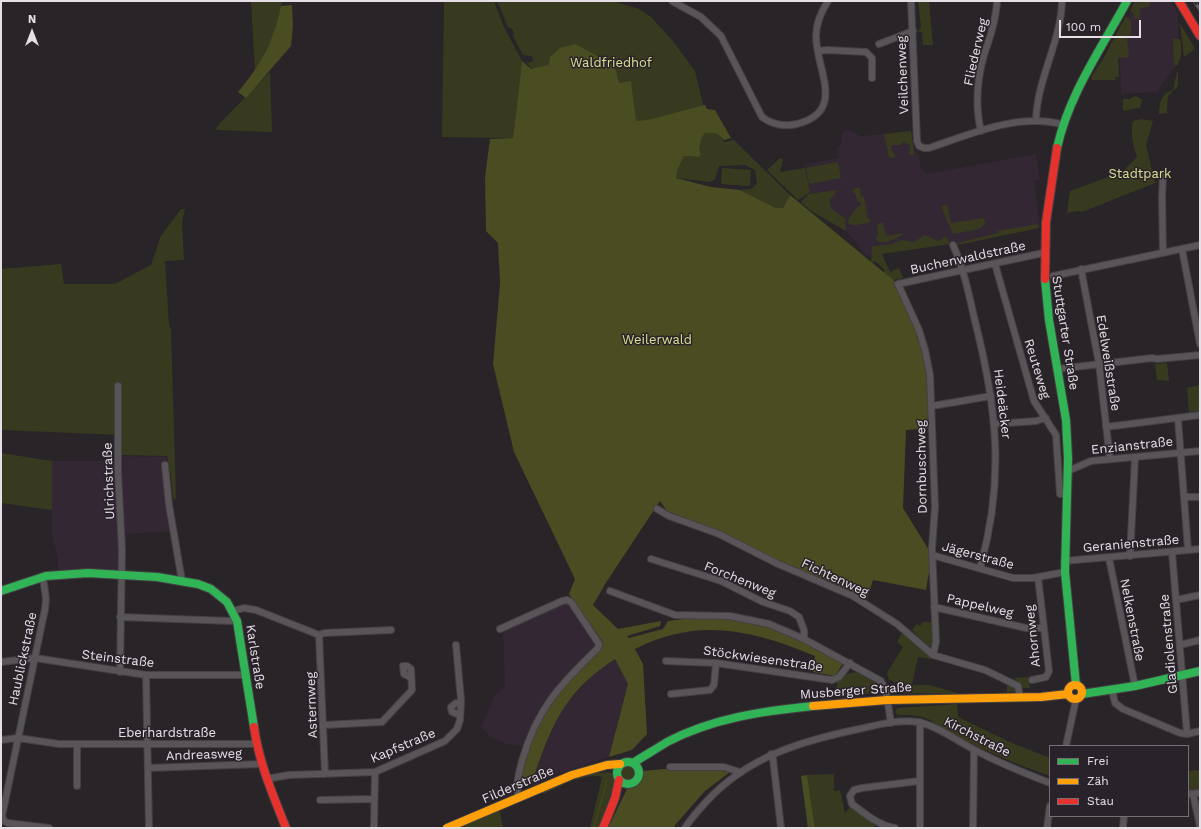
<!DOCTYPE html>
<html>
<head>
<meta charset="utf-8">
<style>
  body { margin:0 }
  #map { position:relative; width:1201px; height:829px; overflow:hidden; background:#282428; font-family:"Work Sans",sans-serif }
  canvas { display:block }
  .frame { position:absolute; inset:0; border:2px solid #e6e0e6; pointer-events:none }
  .legend { position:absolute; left:1049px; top:745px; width:140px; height:72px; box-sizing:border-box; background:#2a222a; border:1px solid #756e75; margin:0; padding:5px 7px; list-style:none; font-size:12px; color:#e6e0e6 }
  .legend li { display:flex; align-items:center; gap:8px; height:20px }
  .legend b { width:20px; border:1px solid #756e75 }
  .north { position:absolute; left:12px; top:12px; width:40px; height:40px; -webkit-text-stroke:3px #2a222a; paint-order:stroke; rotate:0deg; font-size:11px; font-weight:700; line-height:16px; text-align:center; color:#e6e0e6 }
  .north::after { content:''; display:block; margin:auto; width:14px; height:18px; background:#e6e0e6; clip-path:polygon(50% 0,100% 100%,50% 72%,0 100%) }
  .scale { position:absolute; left:1059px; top:20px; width:82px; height:18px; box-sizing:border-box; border:2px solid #e6e0e6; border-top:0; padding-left:5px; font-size:12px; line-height:14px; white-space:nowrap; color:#e6e0e6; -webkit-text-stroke:3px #2a222a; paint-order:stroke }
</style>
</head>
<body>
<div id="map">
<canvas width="1201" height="829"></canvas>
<div class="frame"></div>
<ul class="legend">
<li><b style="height:5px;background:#30b455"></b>Frei</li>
<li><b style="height:5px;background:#ff9f0a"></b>Zäh</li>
<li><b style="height:5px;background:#e5322d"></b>Stau</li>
</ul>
<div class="north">N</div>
<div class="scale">100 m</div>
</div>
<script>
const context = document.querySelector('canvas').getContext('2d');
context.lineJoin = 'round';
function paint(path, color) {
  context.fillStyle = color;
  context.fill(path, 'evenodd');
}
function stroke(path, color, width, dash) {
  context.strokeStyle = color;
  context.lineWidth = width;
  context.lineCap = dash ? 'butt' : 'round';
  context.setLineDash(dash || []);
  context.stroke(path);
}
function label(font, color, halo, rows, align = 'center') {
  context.font = font + ' "Work Sans",sans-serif';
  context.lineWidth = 3;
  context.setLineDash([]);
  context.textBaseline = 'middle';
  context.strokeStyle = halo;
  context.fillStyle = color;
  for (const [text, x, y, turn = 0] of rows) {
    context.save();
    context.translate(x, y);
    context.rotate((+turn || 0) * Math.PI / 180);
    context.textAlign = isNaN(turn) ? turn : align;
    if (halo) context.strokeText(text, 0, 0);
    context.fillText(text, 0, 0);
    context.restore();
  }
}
paint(new Path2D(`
  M1136,1H1171L1178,14L1179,62L1157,92L1121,94L1119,33Z
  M847,129L860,136L911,132L914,149L919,155L921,168L926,174L1036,154L1040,180L1034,181L1040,227L950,244L866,256L845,229L812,211L804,165L838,158L837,148L841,143L842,133Z
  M122,456L166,457L169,505L177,531L126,534V571L58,572V559L52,534V461H121Z
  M569,594L603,642L526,747L507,744L491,738L481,727L495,694L505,687L503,632L536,611Z
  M615,658L628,684L609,757L549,777L536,785H531L548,736L566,703L599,668Z`), '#322732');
paint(new Path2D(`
  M251,1H282C280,26 267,49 255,71Z
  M444,1H494L503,25L522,61L513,138L442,137Z
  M497,1H613L639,9L651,17L672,40L695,71L705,112L667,171L545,85L527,63L533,61L532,56L523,55L513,36L514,33L512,29L508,27Z
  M918,1H929L933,45H923L922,32H918L921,27Z
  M1135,1H1151L1149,7L1140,8V19H1135L1134,14L1130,11Z
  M1126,16L1131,21V34L1127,37L1129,57L1118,58L1119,77H1115L1116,80H1092L1091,77L1103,59Z
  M1180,23L1195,49L1184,57Z
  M1173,39H1179L1181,42V55L1178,65H1174Z
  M270,72L272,132L217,130L216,128L220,123Z
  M1177,72H1178V86L1168,96L1167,113L1159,114C1159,102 1161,94 1173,90Z
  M1135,96L1142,99L1140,108L1131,109L1126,111L1123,110V99H1130Z
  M1141,119L1153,121L1146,145L1155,183L1082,212L1078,211L1067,213L1070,191L1122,172L1137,157C1133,144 1130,134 1133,121Z
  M911,131L914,150L913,155H909L910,145L904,142L900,145H892L891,149L896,157L889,158L884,134Z
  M714,132L721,135L724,142L734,140L790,195L783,208H776L740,190L751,189L757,184L755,170L745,165L719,166L715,179L710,182L676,178L677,171L684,156L699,157L701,156C698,146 700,141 705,133Z
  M780,158L783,159L780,172L805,168L810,192L798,200L767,170Z
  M838,162L841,178L809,184L806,168Z
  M722,168L751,170L750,186L721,184Z
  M855,188H860L861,197L864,196L868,219L871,220L869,223C861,223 853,228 848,223L849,218L858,206H860L861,202L857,201L856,195L852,191Z
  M837,190L832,198H830C828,210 837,212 845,218L846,231L811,211L801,202L808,194Z
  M947,205L951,223L984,218L985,224L979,229L953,234L941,206Z
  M181,209H185L182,222L184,260L165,261L169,326L171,329L176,499L173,498L171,476L167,456L122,455L121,435L1,430V269L61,264L64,284H115L151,265L161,236Z
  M880,223H883L886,236L903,233V235L888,242H878L876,238L878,235L877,225Z
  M1038,224L1039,228L958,245L957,243L998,233V231Z
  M925,235L938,241L946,236L950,244L882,254L890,272L899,268L903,278L891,281L883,273L885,270L875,261L871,263L872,246L889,245L901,240L914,242Z
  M1167,363L1169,381L1157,380L1155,364Z
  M1200,385V411L1189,412L1187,388Z
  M1,453L52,461V510L1,503Z
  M923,622H932V646H928L912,630L917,624L920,626Z
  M903,631L932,657L930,659L918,657L912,684L904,685L889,680L887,673L903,647L897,642Z
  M856,672L876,683L880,690L873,693L837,697V681L847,674Z
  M1028,677L1030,688H1019L1017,691L1007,692V682L1014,685L1018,682L1014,678Z
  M915,685H930L960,694L901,693L904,687Z
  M957,704L958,717L1012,743L1050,758V776L1017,764L976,746L936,725C928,715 911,715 898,715L895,712L898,708Z
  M620 773a8 8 0 1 1 16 0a8 8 0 1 1-16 0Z
  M1200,770V790L1188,791V771Z
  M609,772L613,774L615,783L600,828H590L602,777C584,772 560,787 543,794L542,791L587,774Z
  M834,774V791L840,790L845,813L851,806L876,823L874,828H815L807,775Z
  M500,811L503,828H454Z`), '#383a1f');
paint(new Path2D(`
  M292,5L293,26L291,46L246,98L238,92C261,65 274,40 281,6Z
  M575,44L610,63L615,68L619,83L631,81L636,121L648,120L705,105L707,109L715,110L731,138L724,140C719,133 714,132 705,133C700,141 698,146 701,155L699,157L684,156L677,171L676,178L711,187L740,190L776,208H783L790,195L898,284L925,350L932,428L906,430L903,508L932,555L926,590L873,580L867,599L827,580L780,563L715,530L667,511L660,501L607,581L593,605L618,629L661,621L660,626L627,636L629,638L663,629L668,621C695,617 726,614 754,622C786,630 814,648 843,663L835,676L813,672L815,656C752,630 699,617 635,649L643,664L647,734L632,750L609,757L628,684L615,659C562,693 550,729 531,785H517L541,713L603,642L569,594L575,579L514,452L493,364L500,283L498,243L486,231L485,177L490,139L513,138L522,61L531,69L549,65L550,57L560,48Z
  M664,769H709L730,772L705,791L675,825L674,828H608L627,789C638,786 643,783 643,771Z
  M807,775L815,828H808L801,776Z`), '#4a4d21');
stroke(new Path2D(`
  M594,828L607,780`), '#424617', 1.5);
const street = new Path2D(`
  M672,1L701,17L721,36L762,117C773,125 784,127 797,124C847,111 816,70 816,36C816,23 821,12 828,1
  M911,1L917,141L919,146L924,148H929C971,134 1020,112 1064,125
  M879,44L913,31
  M818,51L827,50L866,52L872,58V78
  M1036,120C1037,79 1061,42 1062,1
  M981,131C975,106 977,80 984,55C990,37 996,20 997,1
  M953,245C964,269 969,295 975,321C997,408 1005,480 980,568
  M1182,249L1200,344
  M1163,253L1162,197L1163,175
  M995,264L1034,401L1056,435L1060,494H1067
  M1081,269L1099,364L1110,459
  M1053,276L1200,245
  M1058,369L1152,358L1157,359L1200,355
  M118,386V472L122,550L120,672
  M932,406L991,396
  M1178,419L1188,550
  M995,424L1036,421L1046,418
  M1106,427L1200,415
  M165,465L169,505L182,581
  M1068,471L1091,461L1200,451
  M1184,497H1200
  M657,509L669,516L719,534L776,563L853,596L897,624L933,655L985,670L1018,686L1020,697
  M1172,552L1187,734
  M932,555L1013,578H1033L1065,572
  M1130,556L1135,458
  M1109,558L1135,686
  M651,559L721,581L763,602L790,611L799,617L804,630V639
  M1064,561L1200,549
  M43,577L46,599L45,609L2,816L4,821L8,823L49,828
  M610,591L675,615L730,616L769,624L804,639L881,681L886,692L891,723
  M1176,600L1200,595
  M934,607L1026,628H1044
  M233,611L244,608L256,610L319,635
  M120,617L231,621
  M500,629L562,601L567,600L571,602L599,644L598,648C560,685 537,708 522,761C519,773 515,786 519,798
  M319,635L325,774
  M319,635L324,633L391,630
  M1180,645L1200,640
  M933,655L936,642L932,548L935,507L930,375L925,350L919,330L898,284L1043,253
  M666,661L716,663L832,680L839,677L850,663
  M1,662L35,658L146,675H246
  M146,675L149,828
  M1032,680L1046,677L1049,671L1038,577
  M1112,690L1115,703L1123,709L1180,733L1187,734L1200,731
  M671,694L710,690L714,685L716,663
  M460,715L452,712L451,707L456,703L461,704
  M920,722V828
  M324,725L382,722L412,690L411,669L407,666H403L404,674L410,677
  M1,740L18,738L59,744H256
  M1066,746L1076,699
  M771,754L773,759L781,828
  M670,767H724L740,772
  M148,768L261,764
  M266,779L289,775L375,772L445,741L457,729L460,720L461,700L456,645
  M77,786V744
  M1188,794L1200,793
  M1193,794L1200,826
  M320,800L374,799
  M374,827L375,772
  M1123,827L1124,816
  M685,828C691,818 699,810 706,802C747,757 801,741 859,729C878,725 898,719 918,722C937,726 956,740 973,749C997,762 1024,773 1050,783
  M895,828C878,825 865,814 852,804L850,796L854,790L862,788L919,781
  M973,828L974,750
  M1047,828L1050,806`);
const fast = new Path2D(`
  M1057,148C1069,94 1101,49 1127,1
  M1045,279L1049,320L1066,420L1068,458L1065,572L1076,685
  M1,591L46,576L88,573L157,577L198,584L211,589L227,602L237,621L254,727
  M1082,694L1135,686L1200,671
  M617 773a11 11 0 1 1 22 0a11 11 0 1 1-22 0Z
  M633,763C644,756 656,749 667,742C713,718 763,711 813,706`);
const slow = new Path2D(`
  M1068 692a7 7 0 1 1 14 0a7 7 0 1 1-14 0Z
  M813,706L887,700L1041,697L1068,694
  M447,828L572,775L607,765L620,764`);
const jam = new Path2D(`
  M1179,1L1200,36
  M1045,279L1046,222L1057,148
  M254,727C259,763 273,795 286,828
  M603,828L615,798L619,780`);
stroke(street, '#444044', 8);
stroke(fast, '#444044', 10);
stroke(slow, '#444044', 10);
stroke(jam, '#444044', 10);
stroke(street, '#585458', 6);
stroke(fast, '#30b455', 8);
stroke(slow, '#ff9f0a', 8);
stroke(jam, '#e5322d', 8);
const rail = new Path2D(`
  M1194,1L1200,10`);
stroke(rail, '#646064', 3);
stroke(rail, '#2a222a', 1.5, [4.5]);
label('13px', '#e6e0e6', '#2a222a', [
  ["Fliederweg",976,52,-77],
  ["Veilchenweg",903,75,-92],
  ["Buchenwaldstraße",968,258,-12],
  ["Stuttgarter Straße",1065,333,81],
  ["Edelweißstraße",1108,363,81],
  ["Reuteweg",1037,369,73],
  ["Heideäcker",1002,404,83],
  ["Enzianstraße",1132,446,-6],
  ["Dornbuschweg",922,467,-91],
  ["Ulrichstraße",109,481,-92],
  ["Geranienstraße",1131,544,-5],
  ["Jägerstraße",978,556,15],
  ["Fichtenweg",835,578,25],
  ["Forchenweg",740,580,22],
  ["Pappelweg",980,606,13],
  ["Nelkenstraße",1132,620,79],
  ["Ahornweg",1033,636,-96],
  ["Gladiolenstraße",1169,644,-95],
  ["Karlstraße",255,657,81],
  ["Haublickstraße",23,659,-78],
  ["Steinstraße",118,659,7],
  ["Stöckwiesenstraße",763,659,8],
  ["Musberger Straße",856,691,-4],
  ["Asternweg",312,705,-92],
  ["Eberhardstraße",167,733],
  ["Kirchstraße",977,737,27],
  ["Kapfstraße",403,746,-23],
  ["Andreasweg",204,755,-2],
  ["Filderstraße",518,785,-23]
]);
label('13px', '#d8e190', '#2a222a', [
  ["Waldfriedhof",611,63],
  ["Stadtpark",1140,174],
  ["Weilerwald",657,340]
]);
</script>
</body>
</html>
